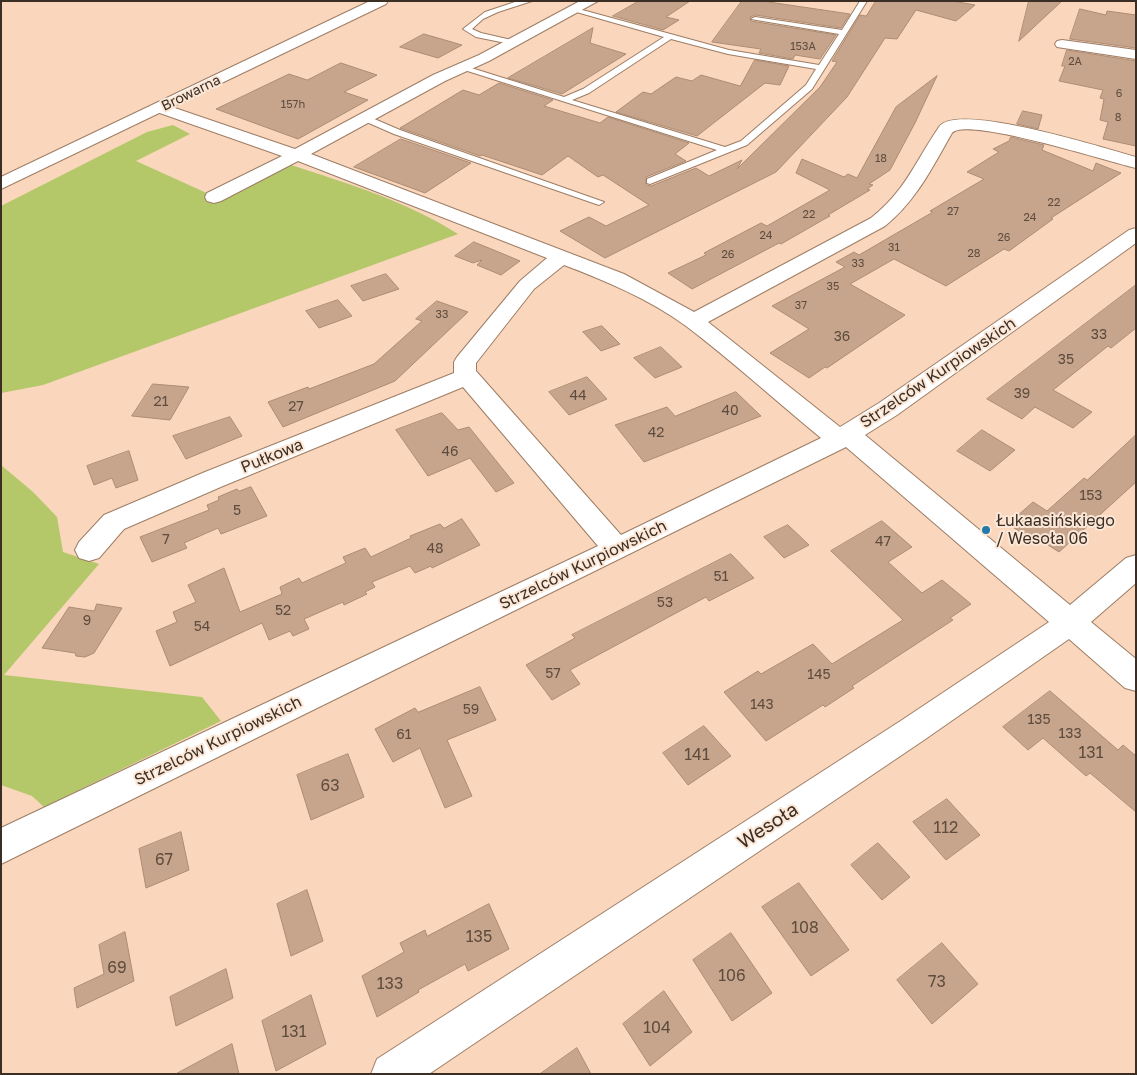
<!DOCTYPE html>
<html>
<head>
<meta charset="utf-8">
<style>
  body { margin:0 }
  #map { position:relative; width:1137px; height:1075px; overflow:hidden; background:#f9d6bc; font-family:"Golos Text",sans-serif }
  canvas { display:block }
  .frame { position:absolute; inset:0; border:2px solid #3b2e24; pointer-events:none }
</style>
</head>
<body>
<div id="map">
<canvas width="1137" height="1075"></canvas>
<div class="frame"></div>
</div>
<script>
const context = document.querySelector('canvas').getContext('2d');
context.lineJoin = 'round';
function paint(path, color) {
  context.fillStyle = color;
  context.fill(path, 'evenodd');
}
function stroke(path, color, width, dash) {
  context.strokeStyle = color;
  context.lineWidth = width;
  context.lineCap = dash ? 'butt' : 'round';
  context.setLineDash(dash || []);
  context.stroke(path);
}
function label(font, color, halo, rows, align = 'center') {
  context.font = font + ' "Golos Text",sans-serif';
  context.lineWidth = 4;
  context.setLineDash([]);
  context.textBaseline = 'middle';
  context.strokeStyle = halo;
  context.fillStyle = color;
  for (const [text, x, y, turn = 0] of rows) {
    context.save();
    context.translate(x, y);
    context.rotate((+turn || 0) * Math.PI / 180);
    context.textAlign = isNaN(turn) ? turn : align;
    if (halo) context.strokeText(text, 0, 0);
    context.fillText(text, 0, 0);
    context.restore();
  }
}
paint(new Path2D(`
  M173,125L190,134L136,161L222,200L291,165C349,184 406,201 458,234L43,385L1,393V206L147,132Z
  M1,465L33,492L57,517L63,552L99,564L4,675L202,697L221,721L44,807L32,796L1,785Z`), '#b4c769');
const building = new Path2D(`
  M639,1H690L666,17L679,20L663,30L613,16Z
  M742,1H762L850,14L841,28L755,15L750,17L751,21L836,35L820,59L795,55L793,59L759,53L761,49L712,42Z
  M876,1H953L975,5L956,21L916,10L897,39L885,38L847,97L776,172L605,258L560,231L589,217L606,226L649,205L603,175L598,177L568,156L542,175L482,155L480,156L400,128L463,90L479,95L499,83L553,100L544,106L600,123L608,117L689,143L675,154L686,161L646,177V185L651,186L696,168L709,176L742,160L737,169L820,87L837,62L832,61L860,15L866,16Z
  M1029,1H1062L1019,41Z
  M1080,9L1106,15L1107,11L1136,15V48L1070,39Z
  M593,28L590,43L626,54L562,94L508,78Z
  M424,34L462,45L438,58L400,47Z
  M1067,50L1136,61V146L1103,139L1108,122L1100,120L1104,99L1100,98L1103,90L1059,81L1065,66H1062Z
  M755,60L789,66L780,85L765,83L697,136L616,112L643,92L651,94L676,77L692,81L701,75L740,86Z
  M341,63L377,75L344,92L368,100L298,139L216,109L289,74L307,80Z
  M937,76L915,123L890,170L869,184L873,185L867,189L870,190L828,215L830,216L821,221L781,244L779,243L692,289L668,273L706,255L704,253L761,223L767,226L830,190L796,173L802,159L844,177L848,174L857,178L896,107Z
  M1023,111L1042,115L1038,129L1017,124Z
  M1011,137L1044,145L1042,150L1093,171L1096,163L1121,173L1051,218L1053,219L1009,251L1004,249L946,286L894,259L850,284L905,315L827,368L825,367L809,378L770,353L809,329L772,306L845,267L836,262L854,252L859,255L933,212L930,211L984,179L967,172L999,152L993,149L1009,141Z
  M401,139L471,163L425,193L354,167Z
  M474,242L501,253L520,261L501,275L477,265L482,260L473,263L455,256Z
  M386,274L399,289L363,301L351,286Z
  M1136,285V328L1111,348L1108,346L1053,390L1092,412L1073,428L1035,407L1022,419L987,399Z
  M338,300L352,316L319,328L306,311Z
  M437,301L468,312L395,381L283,427L268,402L308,387L309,389L374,364L422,321L416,319Z
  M602,326L620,344L601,351L583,332Z
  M661,347L682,367L655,378L634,358Z
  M587,377L607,399L569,415L549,392Z
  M153,384L189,387L170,420L132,416Z
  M736,392L761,416L644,462L615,425L667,407L675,416Z
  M442,413L458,430L469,427L514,483L496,492L470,458L428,476L396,430Z
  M230,417L242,436L186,459L173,436Z
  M982,430L1015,450L990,471L957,451Z
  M1136,435V482L1059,552L1034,536L1031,539L1008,524L1033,502L1047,511L1084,478L1087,480Z
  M129,451L138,480L116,488L112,478L94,485L87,466Z
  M251,487L267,516L221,534L218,528L184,543L187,548L152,562L140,537L209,510L207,505L219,500L218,497L237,489L239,491Z
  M462,519L480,545L432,568L431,566L415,573L410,566L372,582L375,587L365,592L367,594L344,605L343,602L304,619L309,629L293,636L290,631L269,640L262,623L170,666L156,631L177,622L173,612L196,602L188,585L224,568L240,612L282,594L280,587L299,578L302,583L346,563L343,557L365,548L371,557L411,538L410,536L440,524L444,528Z
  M882,521L912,547L888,562L922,593L942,580L971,604L950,618L953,620L852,686L854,688L825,707L823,705L766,741L724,692L758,671L761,674L813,644L832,664L903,620L831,551Z
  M788,525L809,545L784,558L764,537Z
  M731,554L754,578L709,601L706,597L570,670L580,684L552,700L526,665L575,638L572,635Z
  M97,604L122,608L94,653L85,657L76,656L75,653L42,648L69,607L94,611Z
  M480,687L496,720L447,740L472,796L445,808L420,748L393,762L375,729L415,708L418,712Z
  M1050,691L1118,750L1123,745L1136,756V812L1090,773L1086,776L1043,738L1028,750L1003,727Z
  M704,726L731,756L688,785L663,753Z
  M348,754L364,797L311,820L297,775Z
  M947,799L980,835L946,860L913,822Z
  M181,832L189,870L146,888L139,849Z
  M878,843L910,877L882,900L851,865Z
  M799,883L849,950L811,976L762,907Z
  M307,890L323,941L291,956L277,904Z
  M489,904L509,949L468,971L465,964L418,990L419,992L377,1017L362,976L404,952L400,943L425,930L427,936Z
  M125,932L134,981L77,1008L74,988L104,974L99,945Z
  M731,933L772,993L732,1021L693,960Z
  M942,943L978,984L932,1024L897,980Z
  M226,969L233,998L176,1026L170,997Z
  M664,991L692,1032L650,1066L623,1024Z
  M311,995L326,1044L276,1071L262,1021Z
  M232,1044L239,1074H176Z
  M577,1048L591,1074H540Z`);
paint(building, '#c7a58c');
stroke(building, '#ac8c73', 1);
const service = new Path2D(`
  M518,1H532L498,12L483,19L472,29L481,33L516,41V45L476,37L463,29L485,12Z
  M860,1H867L812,89L747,145L650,184L647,183V179L717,150L458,68L465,66L564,97L583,89L664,37L573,11V9L575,8L729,50L819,65L839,34L751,19L755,17L842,30ZM671,39L728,54L816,69L806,85L741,141L725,147L572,100L589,93Z
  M365,115L400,130L604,202L599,205L596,204L394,134L362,120V116Z`);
const minor = new Path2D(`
  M580,1H598L489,61L445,81L311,154L624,274L694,312L871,218C906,190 915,162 939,127C956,101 1106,149 1136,157V168C1109,162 966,116 952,133C932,168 916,201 885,226L708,322L840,427L879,403L1129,230L1136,228V243L897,415L865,435L1070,605L1126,558L1136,555V583L1091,622L1136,659V691L1125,688L1069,639L924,740L429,1074H371L377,1059L902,720L1049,622L846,447L1,864V828L598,546L463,387L223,486L124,529L99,558L89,561L79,558L75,550L79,542L104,515L205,472L454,373V362L457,357L520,281L547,258L298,161L221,201L214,203L207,201L205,197L207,193L282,156L154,111L152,108L154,105H166L295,149L433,75L479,55ZM564,265C606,281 649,299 686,326C732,361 776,401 821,438L621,535L476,371V363L534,289Z
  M1062,40L1136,50V59L1057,47L1055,44L1057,41Z`);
const tertiary = new Path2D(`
  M370,1H388L386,4L1,189V177Z`);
stroke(service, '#9d7d65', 2);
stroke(minor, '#9d7d65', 2);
stroke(tertiary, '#9d7d65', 2);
paint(service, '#fff');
paint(minor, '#fff');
paint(tertiary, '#fff');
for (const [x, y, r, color] of [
  [986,530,5,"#2379a8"]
]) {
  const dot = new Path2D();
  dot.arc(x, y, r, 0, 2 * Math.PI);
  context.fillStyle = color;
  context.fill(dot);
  stroke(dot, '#fce7d7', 2);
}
label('11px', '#5e4c3e', null, [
  ["153A",803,47],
  ["2A",1075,62],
  ["6",1119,94],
  ["157h",293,105],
  ["8",1118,118],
  ["18",881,159],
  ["22",1054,203],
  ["27",953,212],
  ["22",809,215],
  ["24",1030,218],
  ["24",766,236],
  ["26",1004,238],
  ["31",894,248],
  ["28",974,254],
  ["26",728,255],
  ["33",858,264],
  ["35",833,287],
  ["37",801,306],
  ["33",442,315]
]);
label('14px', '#3b2e24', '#fce7d7', [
  ["Browarna",191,93,-26]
]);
label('14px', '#5e4c3e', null, [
  ["33",1099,335],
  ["36",842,337],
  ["35",1066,360],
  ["39",1022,394],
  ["44",578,396],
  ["21",161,402],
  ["27",296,407],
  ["40",730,411],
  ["42",656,433],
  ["46",450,452],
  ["153",1091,496],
  ["5",237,511],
  ["7",166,540],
  ["47",883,542],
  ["48",435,549],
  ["51",721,577],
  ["53",665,603],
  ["52",283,611],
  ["9",87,621],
  ["54",202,627],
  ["57",553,674],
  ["145",819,675],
  ["143",762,705],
  ["59",471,710],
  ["135",1039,720],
  ["133",1070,734],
  ["61",404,735]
]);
label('16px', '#3b2e24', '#fce7d7', [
  ["Strzelców Kurpiowskich",938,373,-34],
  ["Pułkowa",272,456,-22],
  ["Strzelców Kurpiowskich",583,565,-26],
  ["Strzelców Kurpiowskich",218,741,-26]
]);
label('16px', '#3b2e24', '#fce7d7', [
  ["Łukaasińskiego",996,521],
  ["/ Wesoła 06",996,539]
], 'left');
label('16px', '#5e4c3e', null, [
  ["131",1091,753],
  ["141",697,755],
  ["63",330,786],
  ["112",946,828],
  ["67",164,860],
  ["108",805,928],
  ["135",479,937],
  ["69",117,968],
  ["106",732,976],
  ["73",937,982],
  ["133",390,984],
  ["104",657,1028],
  ["131",294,1032]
]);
label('19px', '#3b2e24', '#fce7d7', [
  ["Wesoła",768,826,-33]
]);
</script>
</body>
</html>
